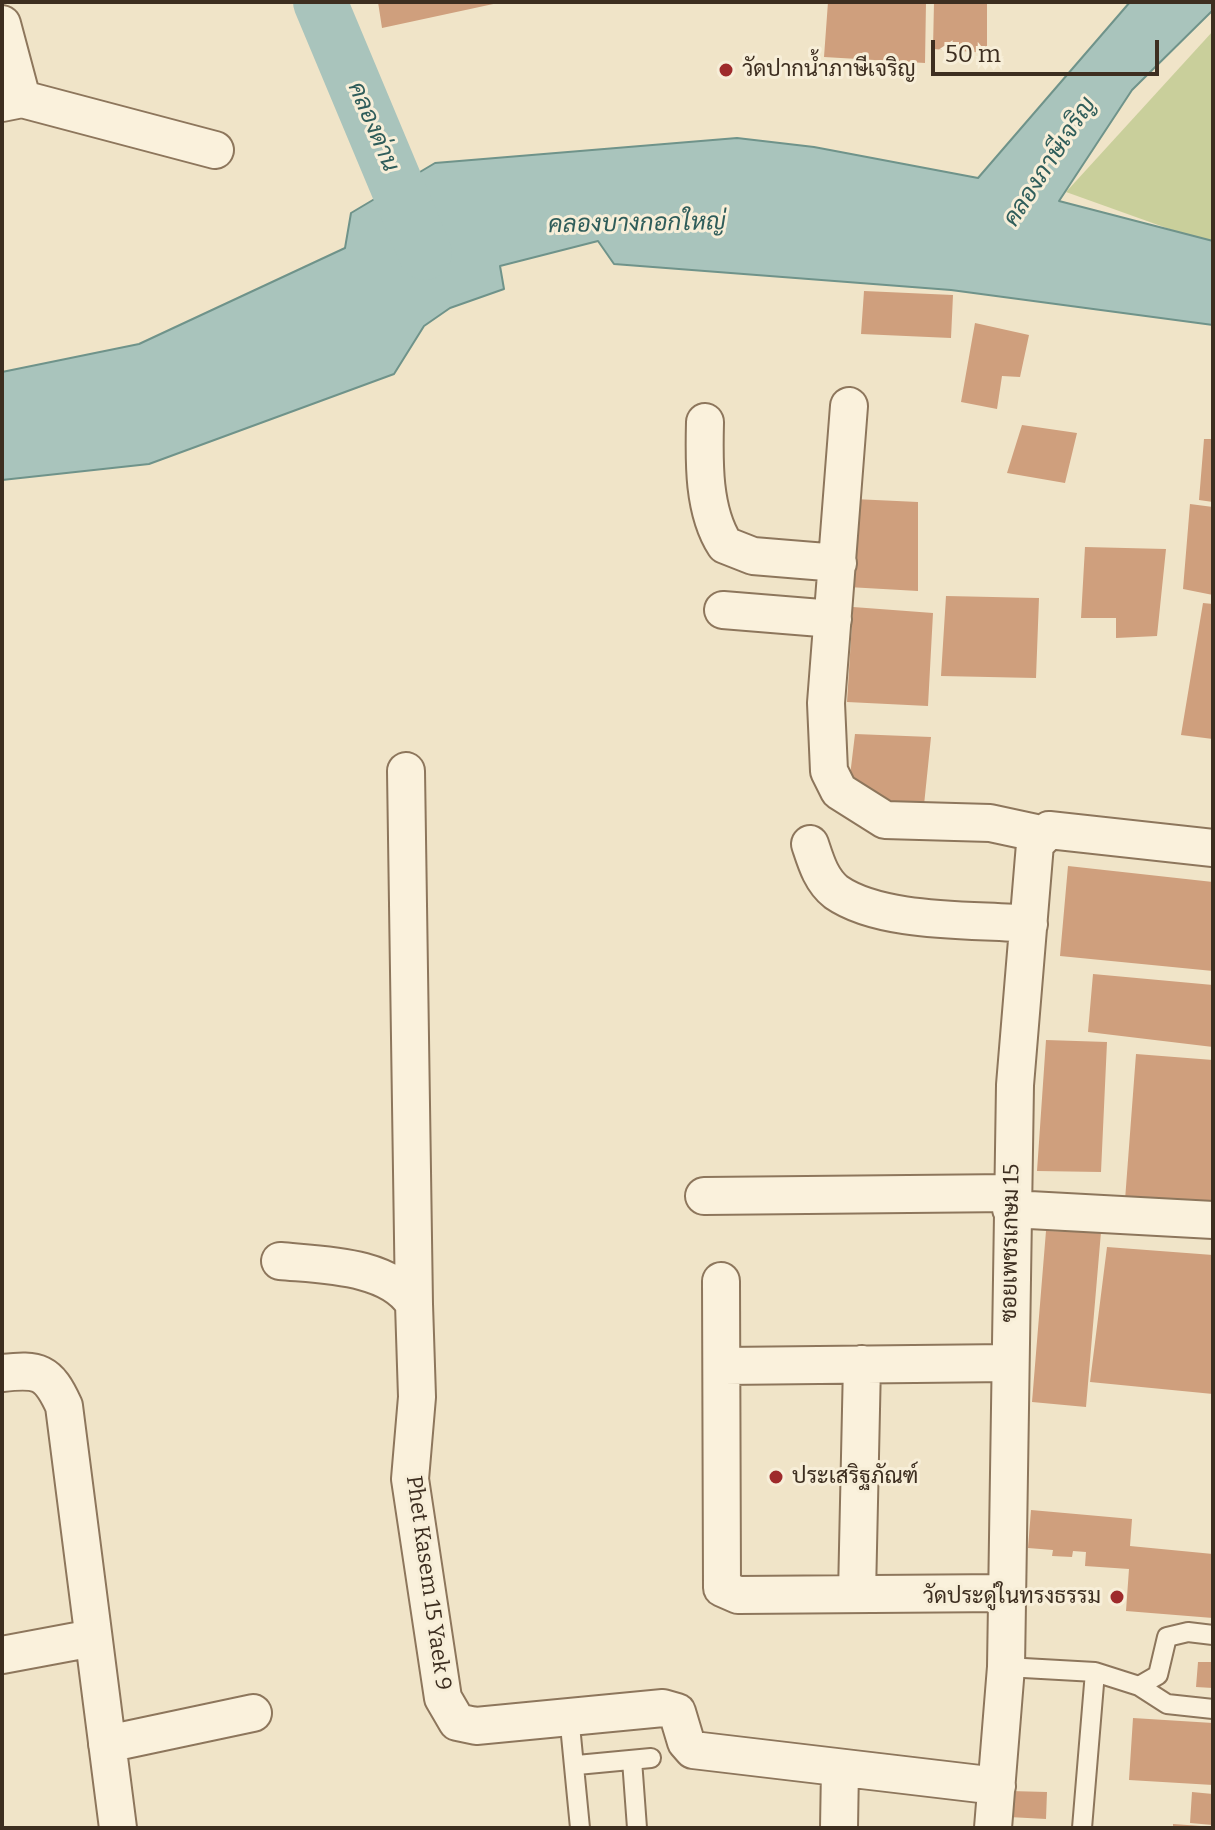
<!DOCTYPE html>
<html>
<head>
<meta charset="utf-8">
<style>
  body { margin:0 }
  #map { position:relative; width:1215px; height:1830px; overflow:hidden; background:#f0e4c8; font-family:Bitter,serif }
  canvas { display:block }
  .frame { position:absolute; inset:0; border:4px solid #3d2e20; pointer-events:none }
  .scale { position:absolute; left:931px; top:40px; width:228px; height:36px; box-sizing:border-box; border:4px solid #3d2e20; border-top:0; padding-left:10px; font-size:24px; line-height:28px; white-space:nowrap; color:#3d2e20; -webkit-text-stroke:6px #f7eed8; paint-order:stroke }
</style>
</head>
<body>
<div id="map">
<canvas width="1215" height="1830"></canvas>
<div class="frame"></div>
<div class="scale">50 m</div>
</div>
<script>
const context = document.querySelector('canvas').getContext('2d');
context.lineJoin = 'round';
function paint(path, color) {
  context.fillStyle = color;
  context.fill(path, 'evenodd');
}
function stroke(path, color, width, dash) {
  context.strokeStyle = color;
  context.lineWidth = width;
  context.lineCap = dash ? 'butt' : 'round';
  context.setLineDash(dash || []);
  context.stroke(path);
}
function label(font, color, halo, rows, align = 'center') {
  context.font = font + ' Bitter,Sarabun,serif';
  context.lineWidth = 6;
  context.setLineDash([]);
  context.textBaseline = 'middle';
  context.strokeStyle = halo;
  context.fillStyle = color;
  for (const [text, x, y, turn = 0] of rows) {
    context.save();
    context.translate(x, y);
    context.rotate((+turn || 0) * Math.PI / 180);
    context.textAlign = isNaN(turn) ? turn : align;
    if (halo) context.strokeText(text, 0, 0);
    context.fillText(text, 0, 0);
    context.restore();
  }
}
paint(new Path2D(`
  M1213,31V241L1200,240L1066,192Z`), '#c9cf9b');
const water = new Path2D(`
  M1130,2H1213V10L1132,90L1059,201L1213,241V325L951,290L614,264L598,241L500,266L504,289L450,308L424,326L394,374L149,464L2,480V372L139,344L345,248L351,213L435,163L737,138L814,147L978,178Z`);
paint(water, '#a9c4bc');
stroke(water, '#6f938a', 2);
stroke(new Path2D(`
  M320,2L425,253`), '#a9c4bc', 54);
paint(new Path2D(`
  M378,2H497L498,3L382,28Z
  M828,2H926L925,63L824,57Z
  M934,2H987V53L933,49Z
  M864,291L953,295L951,338L861,334Z
  M975,323L1029,335L1020,377L1002,376L997,409L961,402Z
  M1022,425L1077,433L1065,483L1007,473Z
  M1204,439H1213V502L1199,500Z
  M854,499L918,502V591L848,587Z
  M1190,504L1213,507V595L1183,589Z
  M1085,547L1166,549L1157,636L1116,638V618H1081Z
  M946,596L1039,598L1036,678L941,676Z
  M1203,603L1213,604V739L1181,735Z
  M853,607L933,613L928,706L847,702Z
  M855,734L931,737L924,805L869,800V787L849,784Z
  M1068,866L1213,882V971L1060,956Z
  M1093,974L1213,985V1047L1088,1032Z
  M1046,1040L1107,1042L1101,1172L1037,1171Z
  M1136,1054L1213,1060V1206L1125,1200Z
  M1046,1231L1101,1232L1086,1407L1032,1402Z
  M1107,1247L1213,1255V1394L1090,1382Z
  M1031,1510L1132,1519L1130,1546L1213,1554V1618L1126,1611L1129,1569L1085,1566L1086,1552L1073,1551L1072,1557L1052,1556L1053,1550L1028,1548Z
  M1198,1662H1213V1688L1196,1687Z
  M1133,1718L1213,1723V1785L1129,1780Z
  M1010,1791L1047,1792L1046,1819L1009,1817Z
  M1192,1792L1213,1794V1825L1190,1823Z
  M1173,1824L1201,1826L1200,1828H1173Z`), '#cf9f7d');
const lane = new Path2D(`
  M1006,1667L1095,1672L1139,1686L1167,1704L1213,1709
  M1139,1686L1158,1675L1167,1637L1188,1632L1213,1635
  M569,1715L580,1828
  M632,1760L637,1828
  M577,1765L651,1758
  M1082,1828L1095,1672`);
const street = new Path2D(`
  M2,24L22,99
  M2,103L22,99L215,150
  M849,406L826,703L829,771L839,791L885,820L990,823L1041,834
  M705,422C704,462 703,511 725,545L753,556L838,563
  M723,610L833,619
  M406,771L414,1304
  M810,844C816,862 821,880 836,892C882,924 974,919 1029,924
  M704,1196L1011,1193
  M1011,1209L1213,1220
  M280,1261C322,1265 390,1265 414,1304L417,1397L410,1479L443,1698L457,1722L476,1726L663,1708L677,1712L686,1742L693,1750L997,1786
  M721,1281L722,1588L738,1595L1006,1593
  M724,1366L1009,1363
  M2,1373C39,1369 48,1371 64,1406L118,1828
  M857,1594L862,1364
  M2,1655L93,1638
  M107,1744L253,1713
  M839,1828L840,1768
  M993,1828L1006,1667L1015,1085L1035,844L1049,830L1213,848`);
stroke(lane, '#8d765c', 22);
stroke(street, '#8d765c', 40);
stroke(lane, '#faf1dc', 18);
stroke(street, '#faf1dc', 36);
for (const [x, y, r, color] of [
  [726,70,8,"#9e2a2b"],
  [776,1477,8,"#9e2a2b"],
  [1117,1597,8,"#9e2a2b"]
]) {
  const dot = new Path2D();
  dot.arc(x, y, r, 0, 2 * Math.PI);
  context.fillStyle = color;
  context.fill(dot);
  stroke(dot, '#f7eed8', 3);
}
label('22px', '#3d2e20', '#f7eed8', [
  ["วัดปากน้ำภาษีเจริญ",742,70],
  ["ประเสริฐภัณฑ์",792,1477],
  ["วัดประดู่ในทรงธรรม",1101,1597,"right"]
], 'left');
label('22px', '#3d2e20', '#f7eed8', [
  ["ซอยเพชรเกษม 15",1011,1243,-89],
  ["Phet Kasem 15 Yaek 9",428,1583,82]
]);
label('italic 24px', '#2f5d5a', '#f7eed8', [
  ["คลองด่าน",373,127,67],
  ["คลองภาษีเจริญ",1050,162,-57],
  ["คลองบางกอกใหญ่",637,224,-1]
]);
</script>
</body>
</html>
